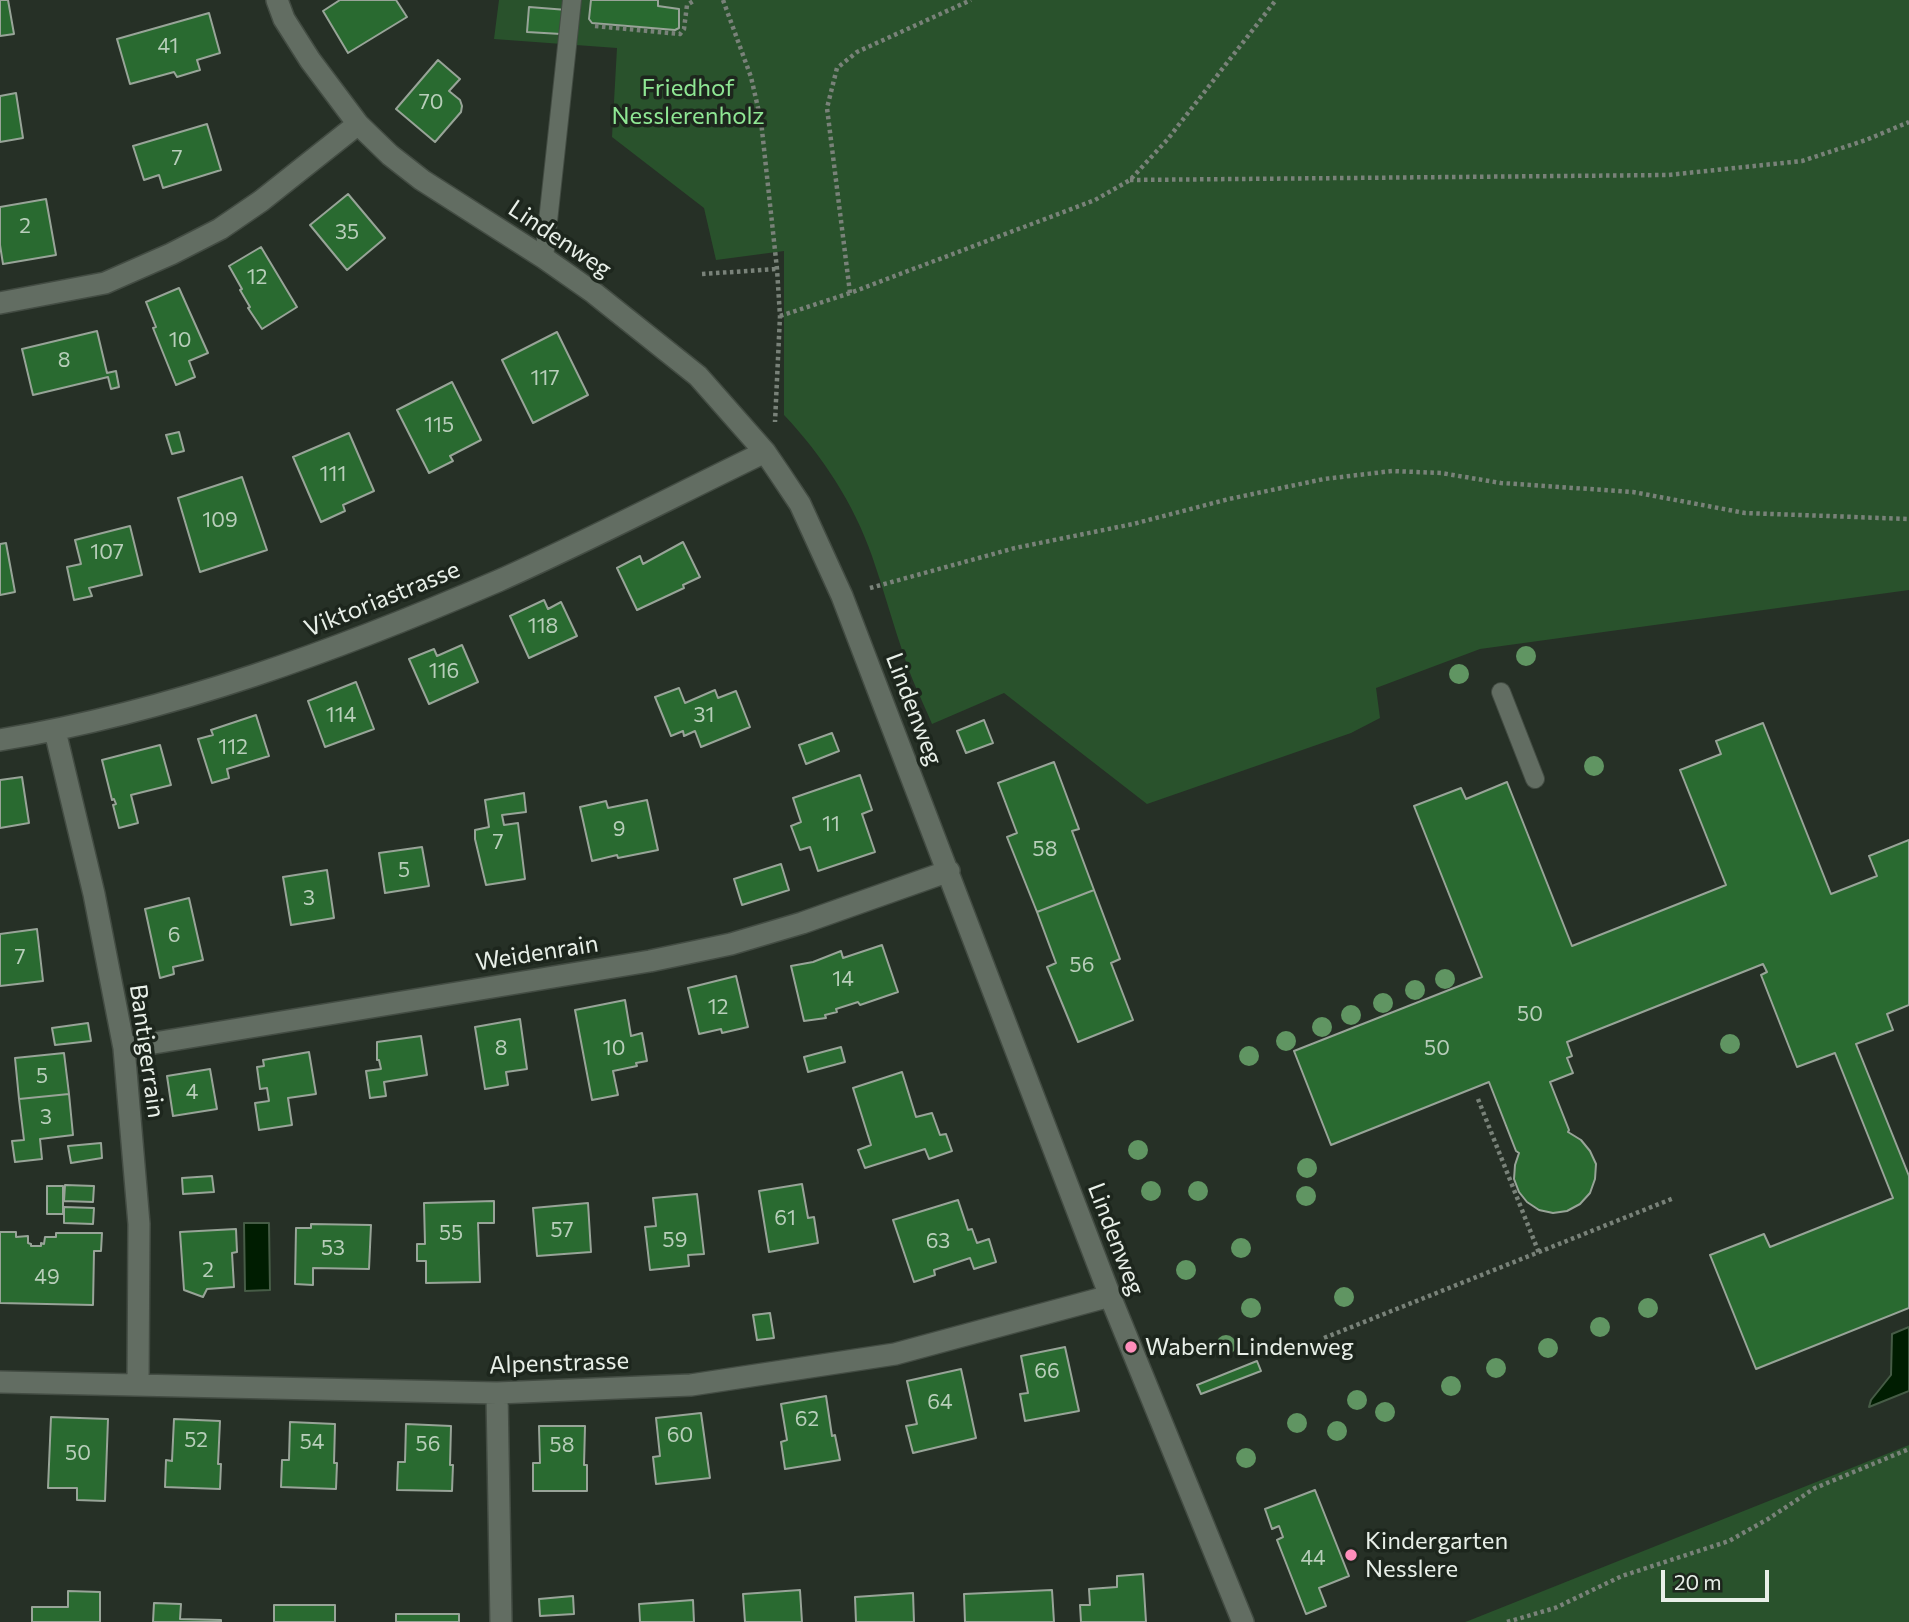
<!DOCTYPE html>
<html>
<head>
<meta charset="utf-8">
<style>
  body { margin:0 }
  #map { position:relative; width:1909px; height:1622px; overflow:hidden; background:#263026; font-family:Commissioner,sans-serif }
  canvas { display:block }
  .scale { position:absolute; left:1661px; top:1570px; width:108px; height:32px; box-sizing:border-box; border:4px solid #e8efe8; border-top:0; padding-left:9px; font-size:21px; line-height:24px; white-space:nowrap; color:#e8efe8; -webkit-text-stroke:5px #1d261d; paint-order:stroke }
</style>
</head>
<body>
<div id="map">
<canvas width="1909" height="1622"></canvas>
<div class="scale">20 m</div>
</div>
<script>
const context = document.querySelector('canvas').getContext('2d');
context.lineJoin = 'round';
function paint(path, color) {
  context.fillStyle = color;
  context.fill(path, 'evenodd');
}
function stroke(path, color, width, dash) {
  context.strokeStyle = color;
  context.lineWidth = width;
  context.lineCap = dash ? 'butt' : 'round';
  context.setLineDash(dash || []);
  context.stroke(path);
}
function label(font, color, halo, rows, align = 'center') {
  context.font = font + ' Commissioner,sans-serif';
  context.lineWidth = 7;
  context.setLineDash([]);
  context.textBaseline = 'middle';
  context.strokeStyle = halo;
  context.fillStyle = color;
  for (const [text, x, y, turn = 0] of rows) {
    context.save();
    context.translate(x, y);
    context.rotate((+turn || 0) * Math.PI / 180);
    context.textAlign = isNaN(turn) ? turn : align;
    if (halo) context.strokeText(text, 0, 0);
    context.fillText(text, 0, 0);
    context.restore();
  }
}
paint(new Path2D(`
  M499,0H1909V590L1480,649L1376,688L1380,718L1351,733L1147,804L1004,693L932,724C923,702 912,681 905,659C893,625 884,590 872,556C854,504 822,455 784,415V251L716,260L704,208L612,137L617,48L494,39Z
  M1909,1445V1622H1465L1468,1621Z`), '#29522c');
const water = new Path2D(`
  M244,1223H269L270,1290L245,1291Z
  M1909,1327V1391L1869,1407L1871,1400L1891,1375L1892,1334Z`);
paint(water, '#001d01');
stroke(water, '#465c46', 2);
const building = new Path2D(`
  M0,0H8L14,34L0,36Z
  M340,0H396L407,17L348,53L323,11Z
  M591,0H658V6L679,9V28L675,30L592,23L589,19Z
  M529,7L567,10L561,34L527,32Z
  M209,13L220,53L197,60L200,70L177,77L174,72L130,84L117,39Z
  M438,60L460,79L449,91L460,100L462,106L461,112L435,142L396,109Z
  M16,93L23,138L0,142V96Z
  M207,124L221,170L163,188L159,175L144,180L133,146Z
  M348,194L385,238L347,270L310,225Z
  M46,199L56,255L3,264L0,245V207Z
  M261,247L297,307L262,329L248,308L250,307L240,290L242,289L229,266Z
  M179,288L208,353L189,361L195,377L176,385L153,328L156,327L146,302Z
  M97,331L107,373L116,371L119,387L111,389L108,377L33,395L22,349Z
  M557,332L588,395L533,423L502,360Z
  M452,382L481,440L450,456L453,461L429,473L397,410Z
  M179,432L184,451L172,454L166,435Z
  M349,433L374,491L343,505L345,511L321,522L293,457Z
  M242,477L267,550L200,572L178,498Z
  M130,526L142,575L89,588L92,596L74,600L67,567L81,564L75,540Z
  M683,542L700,577L683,585L684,588L637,610L617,568L640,556L643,564Z
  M6,543L15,592L0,595V544Z
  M544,600L548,609L561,602L577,636L529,658L510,616Z
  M462,645L478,682L429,704L409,659L434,649L437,656Z
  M356,682L374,729L325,747L308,701Z
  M679,688L685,703L715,690L718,698L736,691L750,727L701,747L695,731L684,736L683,731L671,736L655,697Z
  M256,715L269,756L227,769L229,778L212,783L198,739L213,735L211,730Z
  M984,720L993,743L966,753L957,731Z
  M1763,723L1831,894L1877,876L1869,856L1909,840V1005L1887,1014L1893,1030L1856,1044L1909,1176V1308L1756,1369L1710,1255L1764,1234L1770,1247L1893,1198L1835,1053L1797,1067L1761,975L1767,972L1763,964L1567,1042L1572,1056L1567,1058L1573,1073L1550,1082L1569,1130L1568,1132L1581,1140L1590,1151L1596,1164L1595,1179L1590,1193L1580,1204L1567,1211L1553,1213L1539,1210L1527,1202L1519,1192L1514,1179L1515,1165L1519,1153L1516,1151L1489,1082L1331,1145L1294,1051L1482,977L1414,806L1461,788L1466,799L1507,782L1572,946L1726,885L1680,770L1721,754L1716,741Z
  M832,733L839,751L806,764L799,745Z
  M160,745L171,785L131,795L138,823L119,828L113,805L116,804L114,799L112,800L102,760Z
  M1054,762L1079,829L1072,831L1094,890L1037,912L1007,837L1017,833L998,783Z
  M860,775L872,810L862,814L875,852L818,871L810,847L800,850L791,826L801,822L793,798Z
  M22,777L29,823L0,828V780Z
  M524,793L526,812L502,815L504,825L518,823L525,879L486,885L475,839V830L489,827L485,800Z
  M647,800L658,850L618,858L617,855L592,861L580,807L606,801L608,808Z
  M422,847L429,886L385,893L379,853Z
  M781,864L789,890L742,905L734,879Z
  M327,870L334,918L291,925L283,877Z
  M1094,890L1120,959L1111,963L1133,1020L1078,1042L1047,967L1056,963L1037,912Z
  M189,898L203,960L173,967L174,974L160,978L145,909Z
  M37,929L43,981L0,986V934Z
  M882,945L898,992L860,1005L858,1002L836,1009L837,1012L825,1015L826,1018L804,1021L791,966L813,962L841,951L843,958Z
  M736,976L748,1027L722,1033L721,1029L699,1034L688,988Z
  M625,1000L631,1036L642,1033L647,1061L636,1063L637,1066L613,1071L618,1095L592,1100L575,1010Z
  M520,1019L527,1069L506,1072L508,1085L485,1089L475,1027Z
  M88,1023L91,1041L55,1045L52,1028Z
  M421,1036L427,1075L384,1082L386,1096L370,1098L366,1071L381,1069L379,1060H377V1042Z
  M841,1047L845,1062L808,1072L804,1057Z
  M309,1052L316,1094L288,1098L292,1125L259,1130L255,1103L269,1101L267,1088L260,1089L257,1067L264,1066L263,1060Z
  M64,1053L69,1094L19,1099L15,1058Z
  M210,1069L217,1109L173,1116L167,1076Z
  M902,1072L916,1117L932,1113L940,1135L946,1134L952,1151L929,1159L925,1149L865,1168L858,1150L871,1145L853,1088Z
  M69,1094L73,1135L40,1139L42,1159L15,1162L12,1141L24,1140L19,1099Z
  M101,1143L102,1158L71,1163L68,1146Z
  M212,1176L214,1192L183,1194L182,1178Z
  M802,1184L808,1218L814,1217L818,1243L769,1252L759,1191Z
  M65,1185L94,1186L93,1202L64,1201Z
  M47,1186H63V1214H47Z
  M697,1194L704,1254L688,1255L689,1266L650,1270L645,1227L656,1226L653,1198Z
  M958,1200L968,1230L972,1229L977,1243L989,1239L996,1262L974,1269L970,1258L934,1270L935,1275L914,1282L893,1220Z
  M494,1201V1223H478L480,1282L426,1283V1261H417V1244H425L424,1203Z
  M588,1203L591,1252L537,1256L533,1208Z
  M64,1207L94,1208L93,1224L64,1223Z
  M311,1224L371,1225L369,1269L313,1268V1285L295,1284L296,1228H311Z
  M236,1229L237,1252L232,1253L234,1287L207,1289L203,1297L184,1290L180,1232Z
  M0,1232H16V1237L28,1236V1243L31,1244V1246H41V1243L44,1244L45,1237H56V1233H102L101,1251H94L93,1305L0,1303Z
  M770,1313L774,1338L757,1340L753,1315Z
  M1065,1347L1079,1411L1025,1421L1020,1394L1028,1393L1021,1356Z
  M1257,1361L1261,1371L1201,1394L1197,1385Z
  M961,1369L976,1438L913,1453L906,1426L917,1424L907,1381Z
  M826,1396L832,1436L835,1435L840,1460L785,1469L781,1442L787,1440L781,1404Z
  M701,1413L710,1478L656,1484L653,1457L660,1456L656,1418Z
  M51,1417L108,1419L105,1501L77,1500V1488H48Z
  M174,1419L220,1421L218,1464H221L220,1489L165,1487L166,1460L172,1461Z
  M290,1422L335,1424L334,1463H337L336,1489L281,1487L282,1460H289Z
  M406,1424L451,1426L450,1465H453L452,1491L397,1490L398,1462H405Z
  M539,1426H585L584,1465H587V1491H533V1463H540Z
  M1315,1490L1349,1576L1319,1588L1326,1606L1306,1614L1277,1540L1283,1537L1279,1526L1272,1529L1265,1509Z
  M1143,1574L1146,1622H1081L1080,1605H1090L1089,1589L1117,1587V1576Z
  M800,1590L802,1622H745L743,1594Z
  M1052,1590L1054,1622H965L964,1594Z
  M68,1591L100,1592V1622H32V1607H68Z
  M913,1593L914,1622H856L855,1597Z
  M573,1596L574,1614L540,1616L539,1599Z
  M693,1600L694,1622H640L639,1604Z
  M154,1603L181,1604L180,1619L221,1620V1622H153Z
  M274,1605H335V1622H274Z
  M396,1614H459V1622H396Z`);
paint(building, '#296a30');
stroke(building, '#98a498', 2);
const lane = new Path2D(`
  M544,258L572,0
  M1501,692L1535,779`);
const street = new Path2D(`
  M277,0L284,19L310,60L358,124L390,155L422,180L544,258L594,293L698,376L765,452L780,474L800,504L842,596L1110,1296L1243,1622
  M0,303L105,283L171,254L220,229L261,201L358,124
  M55,731L94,894L124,1048L139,1224L138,1385
  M0,740C173,711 338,650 498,581C588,541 676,495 765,452
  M124,1048L650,961L731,944L802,923L949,871
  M0,1382L497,1393L691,1385L895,1354L1110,1296
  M497,1393L501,1622`);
stroke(lane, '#434c43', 20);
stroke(street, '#434c43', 24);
stroke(new Path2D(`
  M723,0L751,77L761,121L777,269L780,316L775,422
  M595,26L680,34L684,29L687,5L695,0
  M1130,180L1668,175L1802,161L1866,140L1909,122
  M702,274L777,269
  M850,293L827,108L837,68L857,52L971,0
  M780,316L850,293L1095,200L1130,180L1167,140L1276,0
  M870,588L1015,548L1133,524L1229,499L1324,479L1392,471L1441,473L1501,483L1633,492L1745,513L1909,519
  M1478,1099L1539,1253
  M1324,1338L1674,1198
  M1507,1622L1555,1608L1622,1576L1729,1541L1768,1519L1815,1488L1909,1449`), '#798279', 4.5, [3.5, 3.5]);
stroke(lane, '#626d62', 18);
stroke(street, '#626d62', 21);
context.fillStyle = '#609562';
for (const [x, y] of [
  [1526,656],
  [1459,674],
  [1594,766],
  [1445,979],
  [1415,990],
  [1383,1003],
  [1351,1015],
  [1322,1027],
  [1286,1041],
  [1730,1044],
  [1249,1056],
  [1138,1150],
  [1307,1168],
  [1151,1191],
  [1198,1191],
  [1306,1196],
  [1241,1248],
  [1186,1270],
  [1344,1297],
  [1251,1308],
  [1648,1308],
  [1600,1327],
  [1226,1345],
  [1548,1348],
  [1496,1368],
  [1451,1386],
  [1357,1400],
  [1385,1412],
  [1297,1423],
  [1337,1431],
  [1246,1458]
]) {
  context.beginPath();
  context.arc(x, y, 10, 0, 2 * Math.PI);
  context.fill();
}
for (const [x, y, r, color] of [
  [1131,1347,7,"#fe8ebb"],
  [1351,1555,7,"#fe8ebb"]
]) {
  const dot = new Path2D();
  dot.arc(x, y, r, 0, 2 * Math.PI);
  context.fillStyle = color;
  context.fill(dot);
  stroke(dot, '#1d261d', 2.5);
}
label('21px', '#b8ceba', null, [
  ["41",168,46],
  ["70",431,102],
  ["7",177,158],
  ["2",25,226],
  ["35",347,232],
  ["12",257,277],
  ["10",180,340],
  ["8",64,360],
  ["117",545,378],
  ["115",439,425],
  ["111",333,474],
  ["109",220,520],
  ["107",107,552],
  ["118",543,626],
  ["116",444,671],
  ["114",341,715],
  ["31",704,715],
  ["112",233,747],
  ["11",831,824],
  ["9",619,829],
  ["7",498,842],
  ["58",1045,849],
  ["5",404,870],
  ["3",309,898],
  ["6",174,935],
  ["7",20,957],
  ["56",1082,965],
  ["14",843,979],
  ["12",718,1007],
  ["50",1530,1014],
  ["8",501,1048],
  ["10",614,1048],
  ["50",1437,1048],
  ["5",42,1076],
  ["4",192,1092],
  ["3",46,1117],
  ["61",785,1218],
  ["57",562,1230],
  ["55",451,1233],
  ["59",675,1240],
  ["63",938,1241],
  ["53",333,1248],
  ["2",208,1270],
  ["49",47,1277],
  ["66",1047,1371],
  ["64",940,1402],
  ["62",807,1419],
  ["60",680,1435],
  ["52",196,1440],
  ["54",312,1442],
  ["56",428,1444],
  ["58",562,1445],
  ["50",78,1453],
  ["44",1313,1558]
]);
label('24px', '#8fe794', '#1d261d', [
  ["Friedhof",688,88],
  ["Nesslerenholz",688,116]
]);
label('24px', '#e8efe8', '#1d261d', [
  ["Lindenweg",560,239,34],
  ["Viktoriastrasse",382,599,-22],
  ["Lindenweg",914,709,69],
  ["Weidenrain",537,953,-9],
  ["Bantigerrain",147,1051,82],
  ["Lindenweg",1116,1239,69],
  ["Alpenstrasse",559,1363,-2]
]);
label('24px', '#e8efe8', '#1d261d', [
  ["Wabern Lindenweg",1145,1347],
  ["Kindergarten",1365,1541],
  ["Nesslere",1365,1569]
], 'left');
</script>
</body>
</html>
